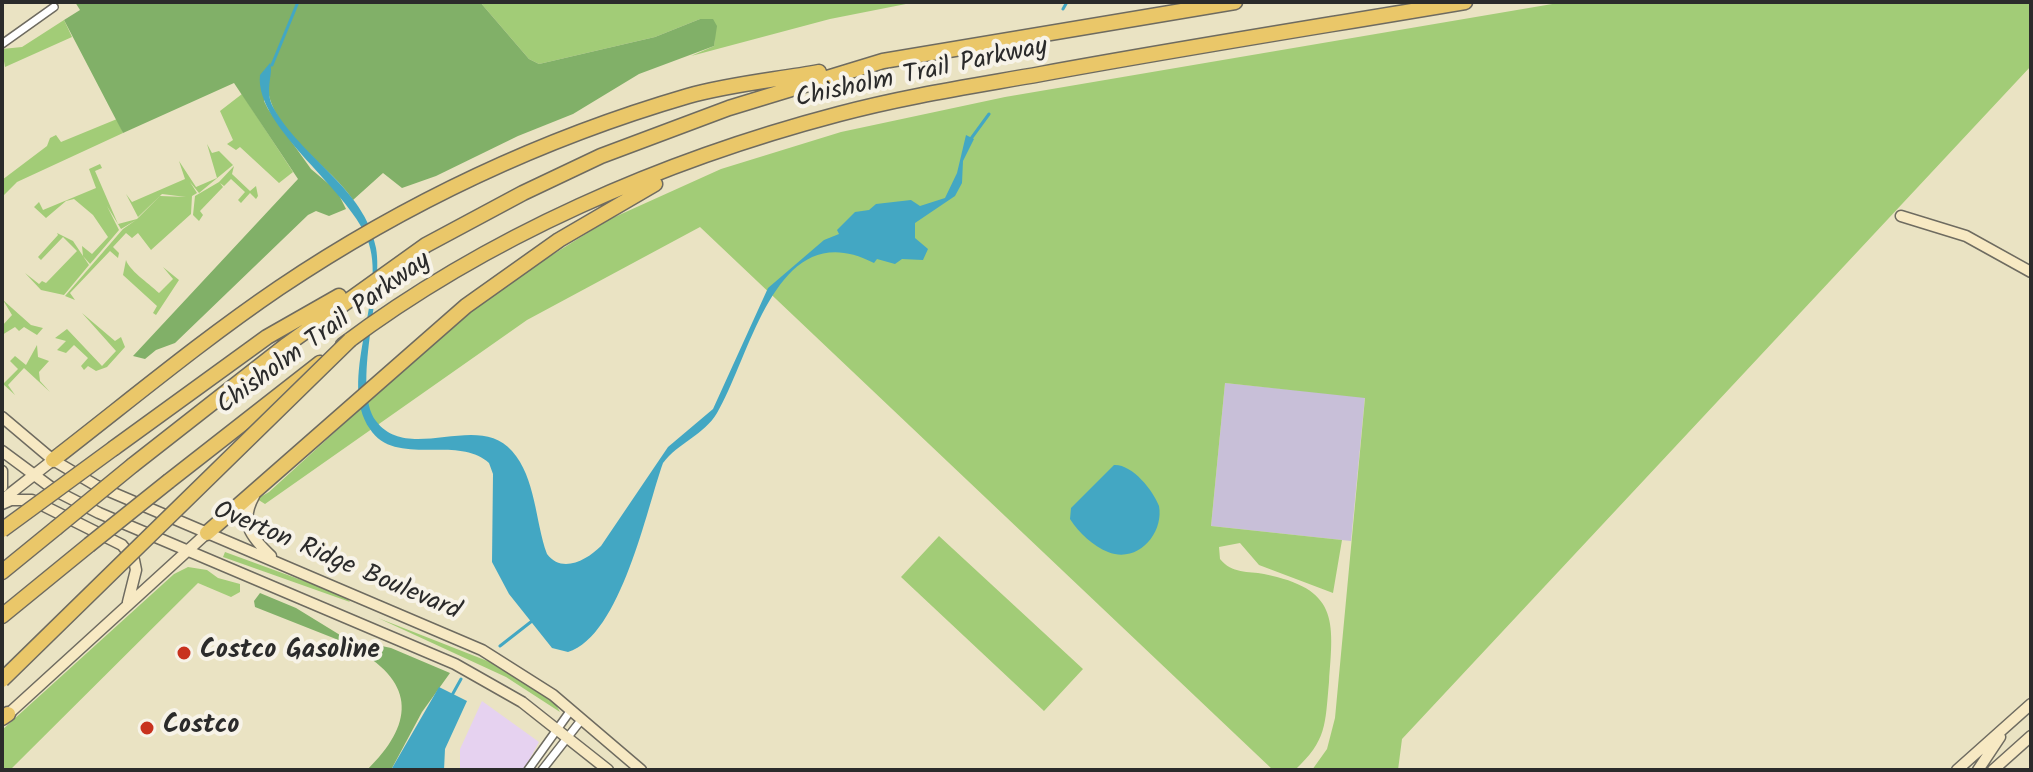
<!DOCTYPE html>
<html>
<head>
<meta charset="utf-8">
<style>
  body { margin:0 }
  #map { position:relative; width:2033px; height:772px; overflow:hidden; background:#eae3c3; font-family:Kalam,sans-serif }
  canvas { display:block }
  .frame { position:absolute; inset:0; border:4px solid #2b2b2b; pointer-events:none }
</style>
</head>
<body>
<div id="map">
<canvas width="2033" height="772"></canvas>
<div class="frame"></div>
</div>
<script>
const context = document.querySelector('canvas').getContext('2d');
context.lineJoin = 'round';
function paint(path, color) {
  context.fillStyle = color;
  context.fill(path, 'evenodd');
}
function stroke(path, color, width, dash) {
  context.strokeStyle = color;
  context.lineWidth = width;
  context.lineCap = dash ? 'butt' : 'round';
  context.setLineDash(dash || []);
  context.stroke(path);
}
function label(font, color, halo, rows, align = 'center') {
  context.font = font + ' Kalam,sans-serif';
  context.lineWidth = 8;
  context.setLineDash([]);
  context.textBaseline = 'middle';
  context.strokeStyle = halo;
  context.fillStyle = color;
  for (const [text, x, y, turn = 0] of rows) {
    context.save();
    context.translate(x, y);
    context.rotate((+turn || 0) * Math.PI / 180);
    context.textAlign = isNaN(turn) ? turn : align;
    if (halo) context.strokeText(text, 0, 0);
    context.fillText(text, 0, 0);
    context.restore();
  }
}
paint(new Path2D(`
  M482,701L539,742L524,770H460V749Z`), '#e6d2f0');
paint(new Path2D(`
  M1225,383L1365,397L1351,541L1211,526Z`), '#c8bfd8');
paint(new Path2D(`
  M480,2H916L830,19L691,56L714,46L715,36L700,19L655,37L539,64L529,59Z
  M1564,2H2031V66L1402,739L1398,770H1312L1327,749L1335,718L1365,398L1225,383L1211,526L1342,540L1333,593L1259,565L1240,543L1219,547L1220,559C1232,574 1248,571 1264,574C1338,589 1334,619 1329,682C1325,725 1327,740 1295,770H1273L700,227L527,320L265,504L257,499L269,492L446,331L501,287L608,220L721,169L841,132L1005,97Z
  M64,20L72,37L5,67L2,49L22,47Z
  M242,94L293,172L279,183L240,147L236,150L227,144L233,140L220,111Z
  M117,119L123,133L17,182L2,197V180L47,146L50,138L56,135L61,142Z
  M207,144L212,153L219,151L233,165L199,193L190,182L197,193L192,196L191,214L151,250L138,233L132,238L126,233L113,247L119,253L118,258L110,251L70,293L75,300L65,296L123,229L136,220L121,229L107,206L119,230L90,264L83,256L82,246L92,254L108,237L93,215L74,199L66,201L46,218L34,207L39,202L43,210L96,188L89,169L100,164L102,168L95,171L118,224L137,219L160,196L186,197L162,194L138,217L126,194L132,202L185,179L179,161L196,187L217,178Z
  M234,166L232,174L250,191L256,186L258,196L256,199L250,193L241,203L238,200L245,192L231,179L224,186L220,183L223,187L200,211L203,215L199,221L193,215L195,196L219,182Z
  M57,233L73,241L89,265L64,295L41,290L25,273L39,284L42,281L46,283L77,251L63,237L41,260L38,257L58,235Z
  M126,260C129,270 147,282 159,293L173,279L163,267L179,280L156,315L153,313L157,306L123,275Z
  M3,300L31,325L43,328L37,335L24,327L19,331L15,327L2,335V326L12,315Z
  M82,313L115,341L121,337L125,347L107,367L96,371L88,366L84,370L81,366L88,358L74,345L66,353L57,350L66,341L55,338L67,329L102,366L116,351Z
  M37,345L38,357L49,361L39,372L40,381L50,392L24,368L8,385L15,395L3,384L18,369L10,361L15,356L26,365Z
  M939,536L1083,669L1044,711L901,577Z
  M225,552L345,596L350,602L223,557Z
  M188,567L207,570L218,578L240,584V592L231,597L198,583L10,770H2V730L174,574Z
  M378,618L495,664L555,703L560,712L506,677Z`), '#a2cc77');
paint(new Path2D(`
  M75,2H480L529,59L539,64L655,37L700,19H713L717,26L714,46L639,74L573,114L518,136L436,176L402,188L383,173L353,200C330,163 254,122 270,70H264V101L268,109L311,169L337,191L346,209L329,216L316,211L308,215L175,343L156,350L145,359L133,356L298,179L234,83L123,133L64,20L80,10Z
  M260,593L296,608L340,635L341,641L255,607L254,601Z
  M363,642L391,648L450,673L422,712L391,770H367C413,725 417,684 357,650Z`), '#81b068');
paint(new Path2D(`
  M270,63C274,73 264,90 273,107C301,158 365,188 376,248C384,292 351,387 376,421C408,464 478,411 512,451C536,478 535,521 547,554C562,574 587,560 601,546L668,447L713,409L768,288L824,240L839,234L837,230L855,212L869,210L876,204L911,200L920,206L945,198L957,173L966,135L974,139L963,161L962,183L955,196L915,223V238L928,249L923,260L902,259L895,264L877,259L874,263C776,212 752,354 717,413C704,435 678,443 663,463C647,507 621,636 568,652L552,648L509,594L492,562L493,474L489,463C458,434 395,468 370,429C337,381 386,298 369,244C354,192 254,128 260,75Z
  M1114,465C1132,464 1153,490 1159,506C1164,533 1138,564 1108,552C1093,546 1079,533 1070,519L1071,508Z
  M439,687L467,701L445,749L444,770H391Z`), '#43a7c3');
stroke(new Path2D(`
  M1063,9L1067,2
  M272,65L298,2
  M970,140L989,114
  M500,646L532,621
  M451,697L461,679`), '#43a7c3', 3);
const street = new Path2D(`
  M2,44L54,7
  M528,770L571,710
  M542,770L582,719`);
const secondary = new Path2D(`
  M1901,216L1966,236L2031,272
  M2,417L53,460L97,486L482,650L553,695L641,770
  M2,451L56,491L99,513L455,664L522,702L608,770
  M2,471V487
  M254,496C239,523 251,537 271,556
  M2,500L53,460
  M2,504L11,500H32L122,545L134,560L136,570L128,602
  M5,717L207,533
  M1957,770L2031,704
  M1978,770L2000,737
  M1993,770L2031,736`);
const highway = new Path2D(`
  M343,345C488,236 664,160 839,114C906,96 974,86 1041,74C1182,48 1323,26 1465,2
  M114,448L267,337L339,296
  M53,460C128,402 201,341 279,288C404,204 544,138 688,96C730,84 776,80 819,72
  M133,465L285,346L426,245L523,193L601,156L729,108L883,61L1235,2
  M169,481L320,363
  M207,533L466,306L559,240L655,184
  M2,572L56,528
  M2,616L89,545
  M2,718L8,714`);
stroke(street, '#6e6b60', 10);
stroke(secondary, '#6e6b60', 13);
stroke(highway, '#6e6b60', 17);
stroke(street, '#fff', 7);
stroke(secondary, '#f7e9c3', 10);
stroke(highway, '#eac769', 14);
const highwayBridge = new Path2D(`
  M56,528L133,465
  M2,530L114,448
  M89,545L169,481
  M2,680L350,340`);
stroke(highwayBridge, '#6e6b60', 17, []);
stroke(highwayBridge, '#eac769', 14);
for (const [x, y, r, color] of [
  [184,653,8,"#c8321e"],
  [147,728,8,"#c8321e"]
]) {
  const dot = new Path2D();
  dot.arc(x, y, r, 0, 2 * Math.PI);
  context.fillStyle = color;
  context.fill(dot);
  stroke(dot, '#f7f3e8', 3);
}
label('26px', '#2b2b2b', '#f7f3e8', [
  ["Chisholm Trail Parkway",922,75,-12],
  ["Chisholm Trail Parkway",325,335,-36],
  ["Overton Ridge Boulevard",336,563,23]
]);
label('bold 26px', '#2b2b2b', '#f7f3e8', [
  ["Costco Gasoline",200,653],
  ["Costco",163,728]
], 'left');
</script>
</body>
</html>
